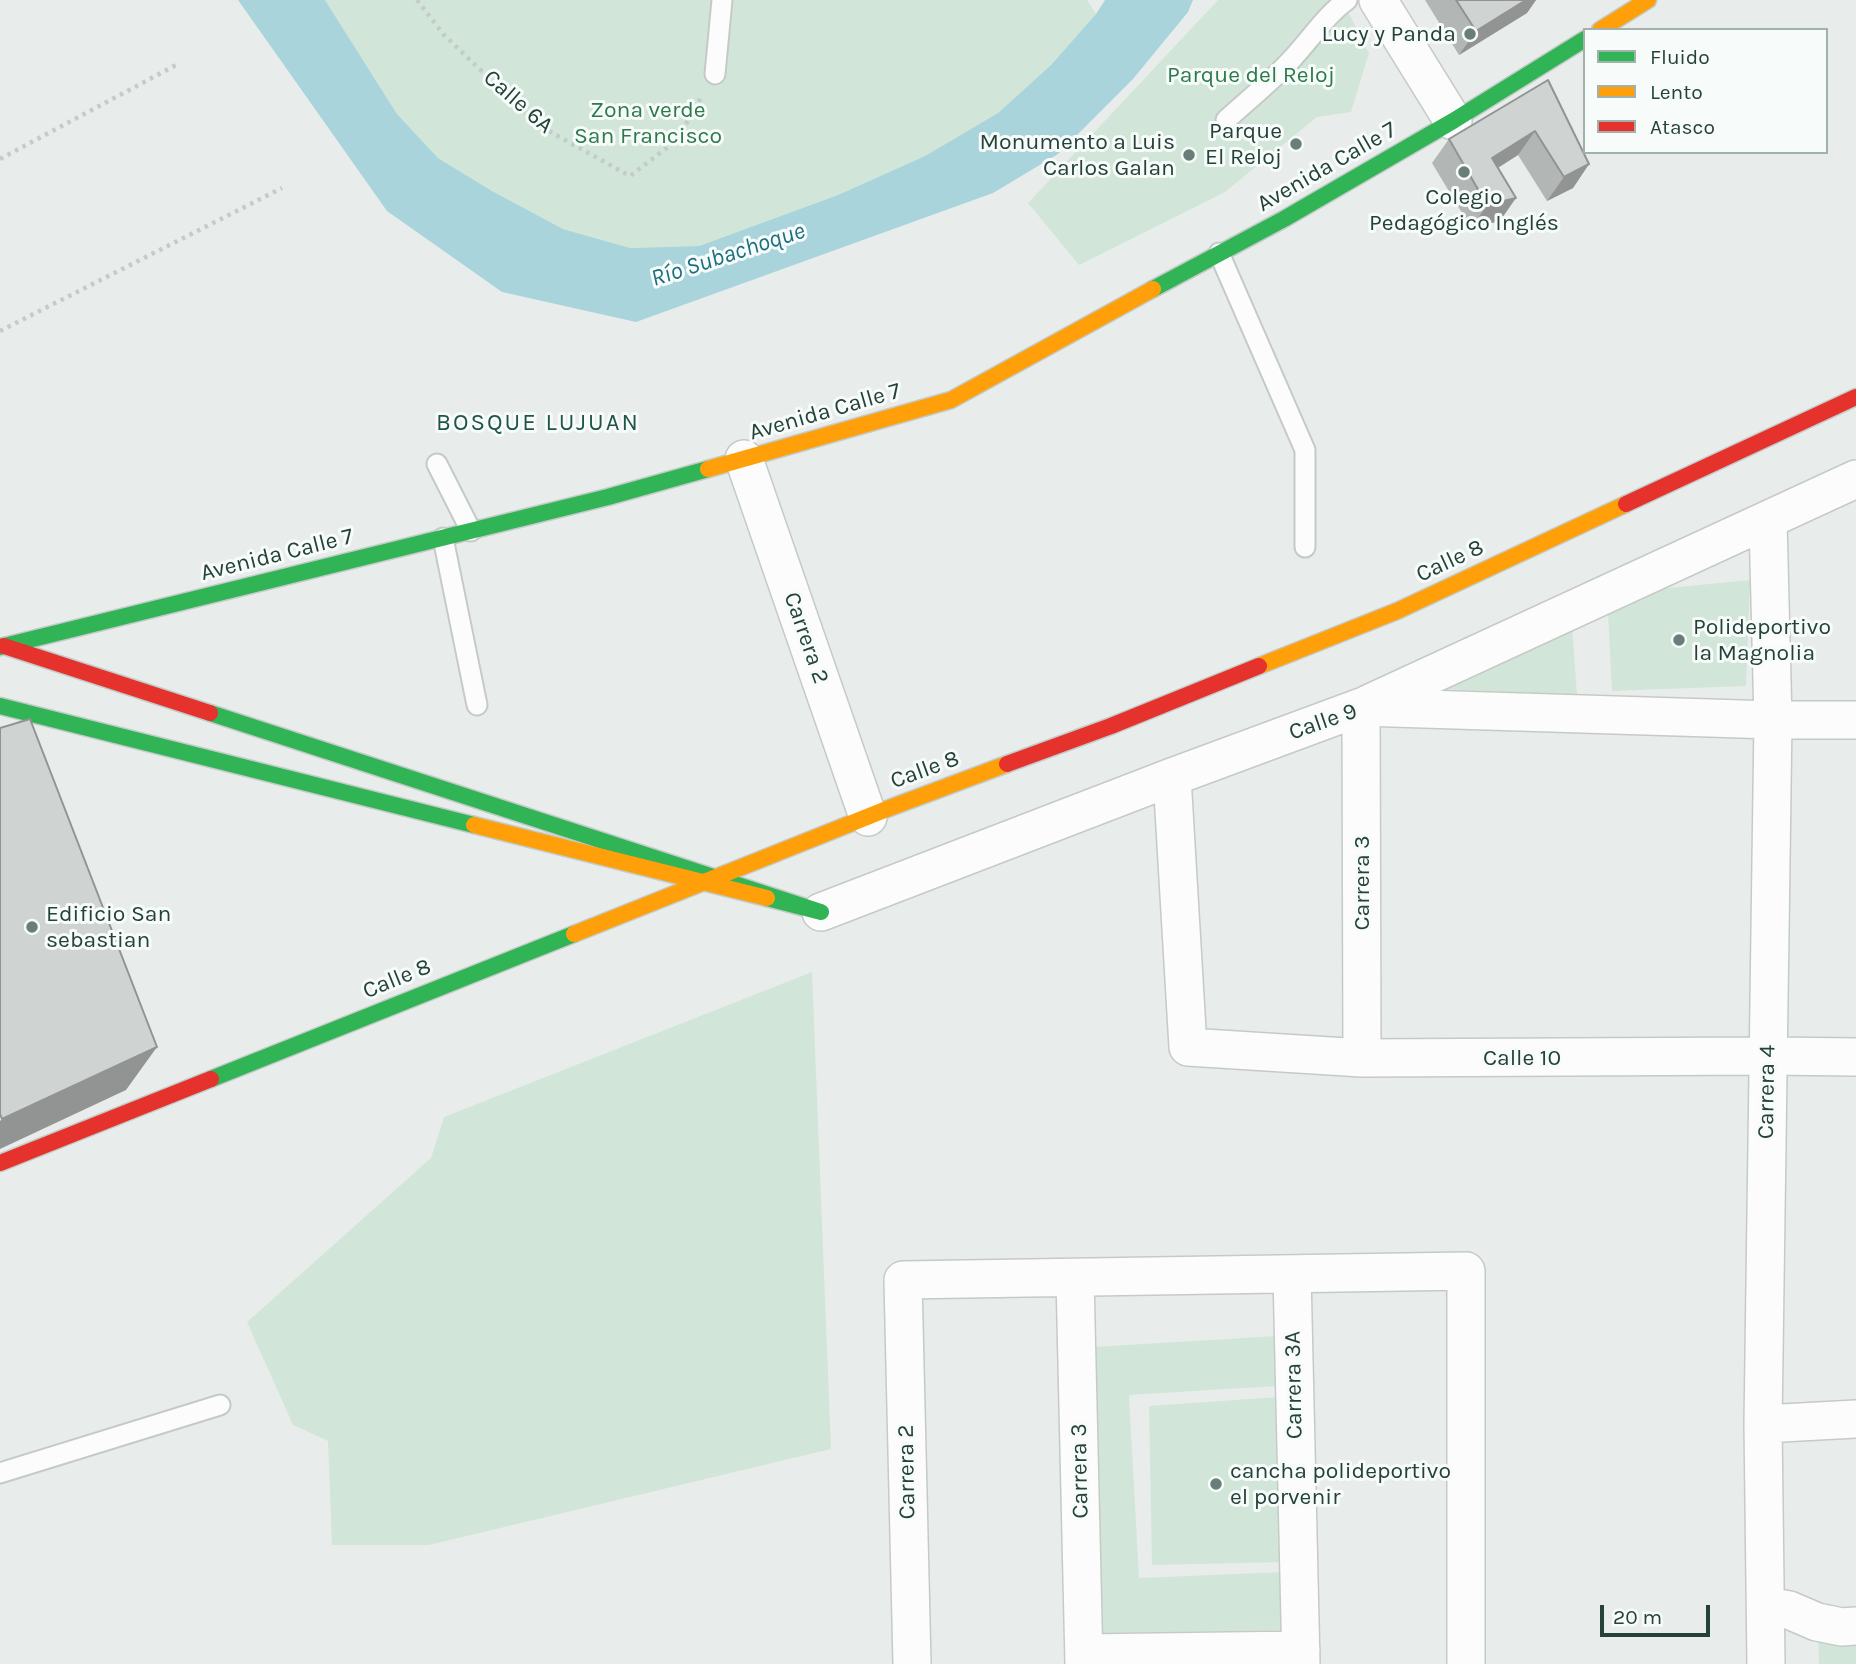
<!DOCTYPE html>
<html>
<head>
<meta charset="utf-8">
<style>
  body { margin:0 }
  #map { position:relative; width:1856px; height:1664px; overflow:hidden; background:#e8edeb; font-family:Karla,sans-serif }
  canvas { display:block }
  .legend { position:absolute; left:1583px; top:28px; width:245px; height:126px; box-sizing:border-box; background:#f7fbf9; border:2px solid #a3b1ad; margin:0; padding:9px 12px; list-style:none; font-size:21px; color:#24423a }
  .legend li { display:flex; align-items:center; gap:14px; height:35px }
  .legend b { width:35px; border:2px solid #a3b1ad }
  .scale { position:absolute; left:1600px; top:1605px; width:110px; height:32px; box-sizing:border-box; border:4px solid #24423a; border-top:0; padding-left:9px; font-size:21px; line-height:24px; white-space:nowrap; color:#24423a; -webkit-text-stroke:5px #f7fbf9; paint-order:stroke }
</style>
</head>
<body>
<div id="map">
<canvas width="1856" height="1664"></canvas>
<ul class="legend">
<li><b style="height:9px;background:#30b455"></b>Fluido</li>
<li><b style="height:9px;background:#ff9f0a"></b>Lento</li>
<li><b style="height:9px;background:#e5322d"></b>Atasco</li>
</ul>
<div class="scale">20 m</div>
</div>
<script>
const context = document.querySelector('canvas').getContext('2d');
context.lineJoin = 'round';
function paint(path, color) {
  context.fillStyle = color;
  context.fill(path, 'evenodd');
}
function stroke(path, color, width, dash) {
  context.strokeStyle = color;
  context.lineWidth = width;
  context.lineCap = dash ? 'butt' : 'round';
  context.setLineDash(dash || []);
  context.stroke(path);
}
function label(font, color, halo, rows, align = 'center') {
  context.font = font + ' Karla,sans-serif';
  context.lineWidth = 6;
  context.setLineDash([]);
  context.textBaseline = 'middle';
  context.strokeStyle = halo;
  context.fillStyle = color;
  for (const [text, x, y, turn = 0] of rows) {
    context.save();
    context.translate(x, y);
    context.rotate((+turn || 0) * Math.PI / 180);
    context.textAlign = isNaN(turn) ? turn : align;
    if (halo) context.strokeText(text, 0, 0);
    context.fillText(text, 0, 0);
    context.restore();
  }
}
paint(new Path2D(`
  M325,0H1087L1096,14L1051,65L998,113L925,156L838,195L699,246L629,248L563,229L492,191L438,158L397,114Z
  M1218,0H1342L1369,53L1351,112L1317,117L1225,192L1079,265L1028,203Z
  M1750,580L1746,686L1612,691L1607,594Z
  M1572,626L1577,695L1441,689Z
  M812,972L831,1449L429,1545H332L328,1441L293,1425L247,1322L431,1158L444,1117Z
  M1277,1336L1276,1386L1129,1395L1139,1578L1284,1572L1287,1630L1103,1633L1093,1347Z
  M1278,1397L1286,1562L1152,1565L1149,1406Z
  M1818,1635H1856V1664H1819Z`), '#d1e6d8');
paint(new Path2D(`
  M238,0H325L397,114L438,158L492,191L563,229L630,248L699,246L838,195L925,156L998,113L1051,65L1096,14L1105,0H1193L1188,12L1133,79L1058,154L993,193L636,322L502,292L387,211Z`), '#a9d4db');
const lane = new Path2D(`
  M715,74L722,0
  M1226,120C1248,100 1271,82 1291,60C1310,40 1325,16 1347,0
  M1219,253L1305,450V547
  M437,464L471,531
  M443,538L477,705
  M0,1473L220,1405`);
const street = new Path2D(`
  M1378,0L1453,121
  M744,459L868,817
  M1368,704L1856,479
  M1361,707L1362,1058
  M1172,777L1188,1047L1362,1058L1768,1056L1856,1057
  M821,912L1172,777L1361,707L1773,720H1856
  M1292,1274L1301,1664
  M1075,1278L1084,1664
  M1763,1424L1856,1419
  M1766,1606L1789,1610L1817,1622L1842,1627L1856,1626
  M1084,1653L1301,1650
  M912,1664L903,1280L1466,1271V1664
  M1766,1664L1763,1424L1773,720L1768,521`);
const fast = new Path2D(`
  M1153,289L1284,219L1453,121L1585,39
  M0,647L608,497L708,469
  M0,706L474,825
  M210,713L821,912L767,898
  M211,1079L574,934`);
const slow = new Path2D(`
  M1600,30L1648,0
  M708,469L951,400L1153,289
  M1259,666L1397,611L1626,504
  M474,825L767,898
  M574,934L892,807L1007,764`);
const jam = new Path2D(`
  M1626,504L1856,397
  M4,646L210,713
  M1007,764L1111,726L1259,666
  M0,1163L211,1079`);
stroke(lane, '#c5cac8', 23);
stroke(street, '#c5cac8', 40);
stroke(fast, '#c3cbc8', 19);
stroke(slow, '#c3cbc8', 19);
stroke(jam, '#c3cbc8', 19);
stroke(new Path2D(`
  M417,0L444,35L538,125L630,176L677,140L702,96
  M0,159L176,65
  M0,331L282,188`), '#c3ccca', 4.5, [3.5, 5]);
stroke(lane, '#fcfcfc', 19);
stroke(street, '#fcfcfc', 37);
stroke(fast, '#30b455', 16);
stroke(slow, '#ff9f0a', 16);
stroke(jam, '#e5322d', 16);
paint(new Path2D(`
  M1425,0H1536L1527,13L1459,55Z
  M1548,80L1589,164L1573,188L1547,201L1518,155L1498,167L1500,221L1471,228L1432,163L1449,139Z`), '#b2b6b5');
paint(new Path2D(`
  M1526,0H1536L1527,13L1459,55L1476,31Z
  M1535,131L1518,155L1476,182L1492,158Z
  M1589,164L1573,188L1547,201L1564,177Z
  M1516,198L1500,221L1471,228L1487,205Z
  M157,1047L126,1090L0,1149V1121L2,1119Z`), '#919493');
const building = new Path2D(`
  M1456,0H1526L1476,31Z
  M1548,80L1589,164L1564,177L1535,131L1492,158L1516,198L1487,205L1449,139Z
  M30,719L157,1047L2,1119L0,1114V728Z`);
paint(building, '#cfd4d2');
stroke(building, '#919493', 2);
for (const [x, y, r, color] of [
  [1470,34,7,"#697e78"],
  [1296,144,7,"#697e78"],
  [1189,155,7,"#697e78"],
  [1464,172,7,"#697e78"],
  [1679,640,7,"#697e78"],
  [32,927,7,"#697e78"],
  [1216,1484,7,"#697e78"]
]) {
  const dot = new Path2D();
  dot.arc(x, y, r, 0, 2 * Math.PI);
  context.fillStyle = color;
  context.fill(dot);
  stroke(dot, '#f7fbf9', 2.5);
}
label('23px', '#24423a', '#f7fbf9', [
  ["Lucy y Panda",1456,34],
  ["Parque",1282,131],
  ["El Reloj",1282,157],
  ["Monumento a Luis",1175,142],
  ["Carlos Galan",1175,168],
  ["Colegio",1464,197,"center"],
  ["Pedagógico Inglés",1464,223,"center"],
  ["Polideportivo",1693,627,"left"],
  ["la Magnolia",1693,653,"left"],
  ["Edificio San",46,914,"left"],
  ["sebastian",46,940,"left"],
  ["cancha polideportivo",1230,1471,"left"],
  ["el porvenir",1230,1497,"left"]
], 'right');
label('23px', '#2d7a4b', '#f7fbf9', [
  ["Parque del Reloj",1251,75],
  ["Zona verde",648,110],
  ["San Francisco",648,136]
]);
label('23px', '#24423a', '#f7fbf9', [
  ["Calle 6A",518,102,41],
  ["Avenida Calle 7",1327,167,-30],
  ["Avenida Calle 7",825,412,-16],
  ["Avenida Calle 7",277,555,-14],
  ["Calle 8",1450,561,-25],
  ["Carrera 2",806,638,71],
  ["Calle 9",1323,722,-19],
  ["Calle 8",925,770,-20],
  ["Carrera 3",1362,883,-90],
  ["Calle 8",397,979,-22],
  ["Calle 10",1522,1058],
  ["Carrera 4",1767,1092,-89],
  ["Carrera 3A",1294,1385,-91],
  ["Carrera 3",1080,1471,-91],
  ["Carrera 2",907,1472,-91]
]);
label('italic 24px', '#1c6f80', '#f7fbf9', [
  ["Río Subachoque",728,255,-18]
]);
context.letterSpacing = '2px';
label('24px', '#1f5548', '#f7fbf9', [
  ["BOSQUE LUJUAN",538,423]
]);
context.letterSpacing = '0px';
</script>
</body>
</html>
